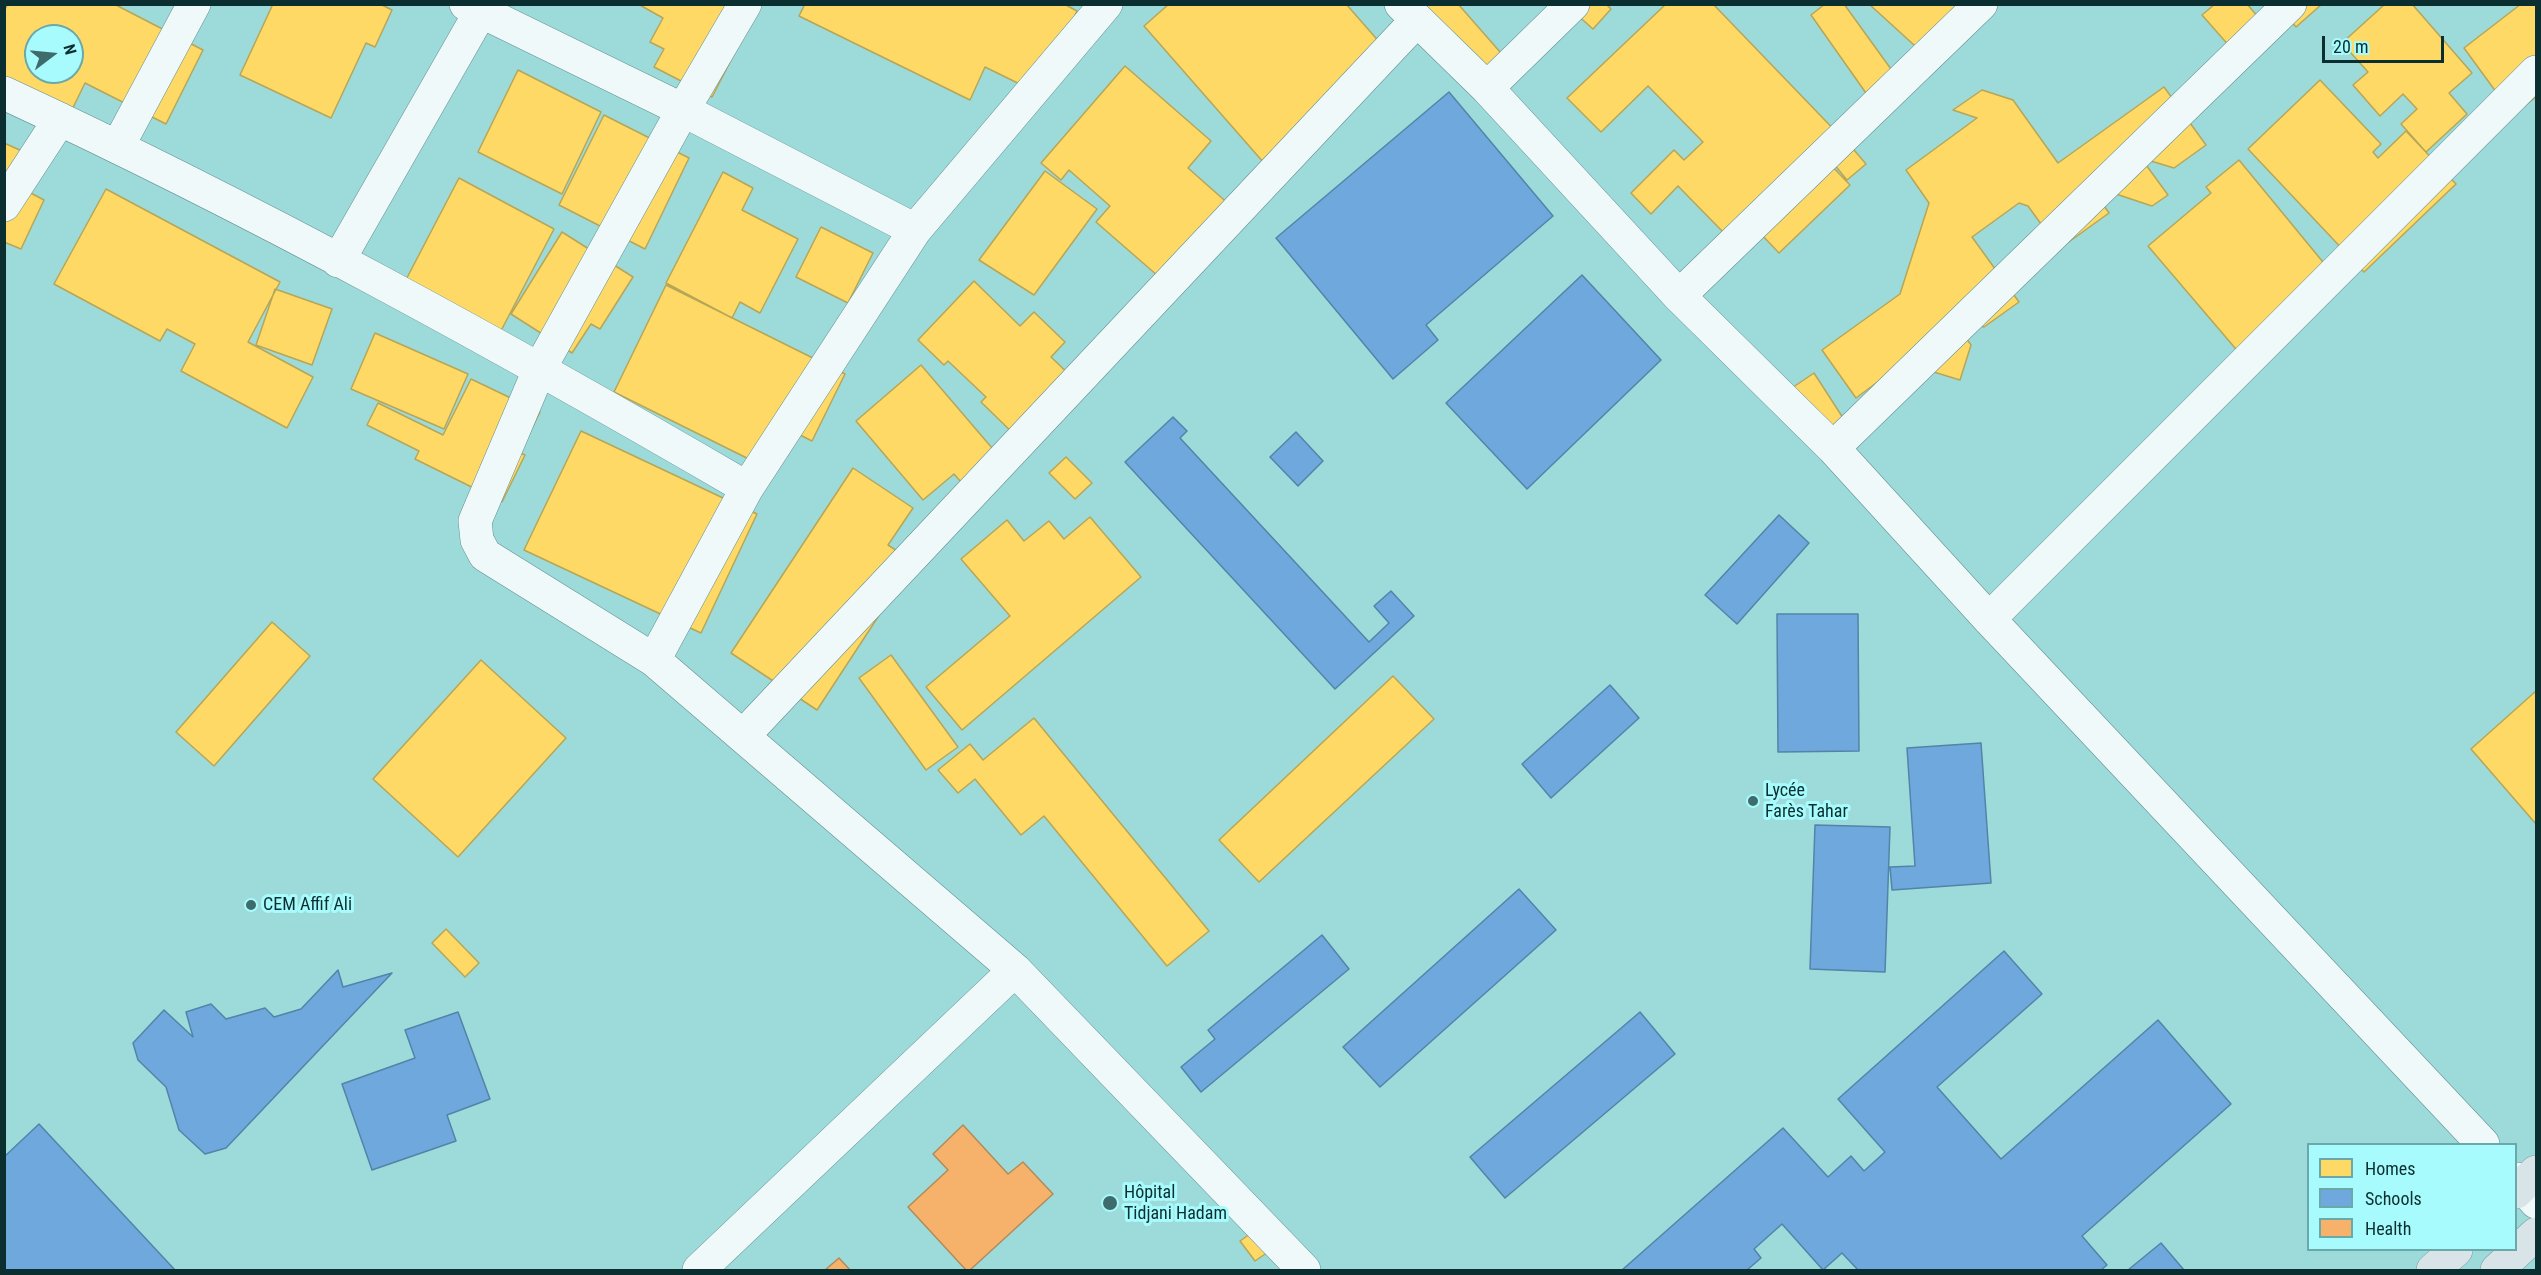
<!DOCTYPE html>
<html>
<head>
<meta charset="utf-8">
<style>
  body { margin:0 }
  #map { position:relative; width:2541px; height:1275px; overflow:hidden; background:#9ddada; font-family:"Roboto Condensed",sans-serif }
  canvas { display:block }
  .frame { position:absolute; inset:0; border:6px solid #0b2f30; pointer-events:none }
  .legend { position:absolute; left:2307px; top:1143px; width:210px; height:108px; box-sizing:border-box; background:#a7fbfc; border:2px solid #69a9aa; margin:0; padding:8px 10px; list-style:none; font-size:18px; color:#0b2f30 }
  .legend li { display:flex; align-items:center; gap:12px; height:30px }
  .legend b { width:30px; border:2px solid #69a9aa }
  .north { position:absolute; left:24px; top:24px; width:60px; height:60px; box-sizing:border-box; background:#a7fbfc; border:2px solid #69a9aa; border-radius:50%; rotate:74deg; font-size:16px; font-weight:700; line-height:24px; text-align:center; color:#0b2f30 }
  .north::after { content:''; display:block; margin:auto; width:21px; height:27px; background:#3e6b6c; clip-path:polygon(50% 0,100% 100%,50% 72%,0 100%) }
  .scale { position:absolute; left:2322px; top:36px; width:122px; height:27px; box-sizing:border-box; border:3px solid #0b2f30; border-top:0; padding-left:8px; font-size:18px; line-height:21px; white-space:nowrap; color:#0b2f30; -webkit-text-stroke:4px #a7fbfc; paint-order:stroke }
</style>
</head>
<body>
<div id="map">
<canvas width="2541" height="1275"></canvas>
<div class="frame"></div>
<ul class="legend">
<li><b style="height:16px;background:#ffd966"></b>Homes</li>
<li><b style="height:16px;background:#6fa8dc"></b>Schools</li>
<li><b style="height:16px;background:#f6b26b"></b>Health</li>
</ul>
<div class="north">N</div>
<div class="scale">20 m</div>
</div>
<script>
const context = document.querySelector('canvas').getContext('2d');
context.lineJoin = 'round';
function paint(path, color) {
  context.fillStyle = color;
  context.fill(path, 'evenodd');
}
function stroke(path, color, width, dash) {
  context.strokeStyle = color;
  context.lineWidth = width;
  context.lineCap = dash ? 'butt' : 'round';
  context.setLineDash(dash || []);
  context.stroke(path);
}
function label(font, color, halo, rows, align = 'center') {
  context.font = font + ' "Roboto Condensed",sans-serif';
  context.lineWidth = 6;
  context.setLineDash([]);
  context.textBaseline = 'middle';
  context.strokeStyle = halo;
  context.fillStyle = color;
  for (const [text, x, y, turn = 0] of rows) {
    context.save();
    context.translate(x, y);
    context.rotate((+turn || 0) * Math.PI / 180);
    context.textAlign = isNaN(turn) ? turn : align;
    if (halo) context.strokeText(text, 0, 0);
    context.fillText(text, 0, 0);
    context.restore();
  }
}
const homes = new Path2D(`
  M8,4H114L203,50L166,124L85,83L63,128L4,98V11ZM36,36H72V72H36Z
  M273,4H380L392,10L375,47L366,43L331,118L240,75Z
  M638,4H760L712,97L654,67L664,49L650,42L663,18Z
  M805,4H1064L1077,11L1038,93L985,67L970,100L799,16Z
  M1169,4H1346L1396,61L1271,171L1144,26Z
  M1408,4H1458L1515,69L1487,94Z
  M1565,4H1606L1611,9L1593,29Z
  M1666,4H1713L1844,140L1825,159L1850,185L1779,253L1742,214L1723,232L1678,186L1651,214L1631,193L1674,150L1684,160L1703,142L1648,86L1601,132L1567,98Z
  M1825,4H1844L1901,83L1873,103L1811,15Z
  M1869,4H1970L1925,55Z
  M2215,4H2247L2276,38L2246,65L2202,15Z
  M2277,4H2322L2296,27Z
  M2385,4H2412L2472,73L2449,93L2467,114L2426,152L2401,124L2417,109L2403,94L2380,116L2353,85L2368,72L2342,43Z
  M2521,4H2536V97L2513,115L2464,48Z
  M1125,66L1211,141L1188,168L1232,207L1166,283L1096,222L1110,206L1069,170L1061,180L1041,163Z
  M518,70L601,112L562,194L478,152Z
  M2320,80L2381,144L2373,152L2378,158L2406,131L2456,184L2364,272L2248,149Z
  M2164,87L2206,145L2174,168L2141,158L2168,195L2152,206L2089,185L2109,213L2059,249L2028,206L2019,203L1972,237L2019,302L1984,327L1951,317L1971,345L1960,380L1924,369L1914,355L1856,398L1822,350L1900,294L1929,203L1906,170L1977,118L1953,110L1982,90L2013,100L2058,163Z
  M604,115L689,158L645,249L559,205Z
  M4,143L40,159L25,190L44,200L21,249L4,242Z
  M1848,143L1866,164L1847,180L1829,158Z
  M2239,160L2341,284L2247,362L2148,246L2211,193L2206,187Z
  M1045,171L1097,209L1034,295L979,260Z
  M723,172L753,188L742,210L798,239L760,313L740,302L732,318L666,283Z
  M459,178L554,229L493,346L398,295Z
  M106,189L280,282L248,342L313,377L287,428L181,371L195,344L167,329L160,341L54,284Z
  M821,227L873,253L848,303L796,277Z
  M562,232L633,277L600,329L591,324L572,353L511,314Z
  M974,281L1020,326L1034,312L1065,342L1051,357L1077,382L1021,441L981,402L986,397L948,361L944,365L918,340Z
  M666,285L845,374L812,441L794,432L775,472L614,392Z
  M275,289L332,309L312,365L256,345Z
  M375,333L468,374L444,429L351,389Z
  M921,365L1004,462L969,491L954,474L923,500L856,421Z
  M1814,373L1845,421L1817,440L1786,392Z
  M471,379L540,412L520,453L525,455L502,502L415,459L419,451L367,425L378,403L443,435Z
  M581,431L757,514L701,633L524,550Z
  M1066,457L1092,483L1075,499L1049,473Z
  M853,468L913,508L888,545L914,562L817,710L731,653Z
  M1090,517L1141,577L962,730L926,687L1010,616L961,559L1007,520L1024,541L1049,521L1064,539Z
  M272,622L310,656L214,766L176,732Z
  M891,655L958,747L926,770L859,678Z
  M481,660L566,738L458,857L373,779Z
  M1393,676L1434,719L1259,882L1219,840Z
  M2536,691V824L2471,749Z
  M1034,718L1209,931L1167,966L1044,816L1021,835L975,779L958,793L938,770L970,744L983,760Z
  M446,929L479,963L465,977L432,943Z
  M1267,1222L1281,1243L1255,1261L1240,1241Z`);
paint(homes, '#ffd966');
stroke(homes, '#b6a656', 1.5);
const schools = new Path2D(`
  M1449,92L1553,216L1426,325L1438,340L1393,379L1276,238Z
  M1582,275L1661,360L1527,489L1446,403Z
  M1173,417L1187,431L1180,438L1369,642L1389,623L1374,606L1391,591L1414,616L1335,689L1125,462Z
  M1296,432L1323,461L1298,486L1270,457Z
  M1779,515L1809,543L1737,624L1705,595Z
  M1777,614H1858L1859,751L1778,752Z
  M1610,685L1639,718L1551,798L1522,764Z
  M1981,743L1991,883L1892,890L1890,867L1915,866L1907,748Z
  M1815,825L1890,827L1885,972L1810,969Z
  M1519,889L1556,930L1380,1087L1343,1047Z
  M1322,935L1349,969L1201,1092L1181,1067L1215,1039L1208,1030Z
  M2004,951L2042,994L1937,1087L2001,1159L2158,1020L2231,1104L2082,1236L2107,1265L2101,1270H1858L1842,1253L1823,1270L1782,1224L1754,1249L1761,1258L1747,1270H1622L1783,1128L1828,1177L1851,1156L1864,1171L1885,1152L1838,1099Z
  M338,970L343,987L392,973L226,1148L205,1154L179,1130L166,1087L138,1060L133,1043L164,1010L193,1037L186,1012L211,1004L226,1019L265,1008L274,1017L301,1009Z
  M458,1012L490,1099L447,1115L456,1141L372,1170L342,1084L415,1058L405,1030Z
  M1640,1012L1675,1054L1505,1198L1470,1157Z
  M39,1124L175,1270H4V1157Z
  M2161,1243L2184,1270H2128Z`);
paint(schools, '#6fa8dc');
stroke(schools, '#5184a8', 1.5);
const health = new Path2D(`
  M963,1125L1008,1174L1023,1162L1053,1194L970,1270H966L908,1207L948,1170L933,1154Z
  M839,1258L850,1270H825Z`);
paint(health, '#f6b26b');
stroke(health, '#b08b59', 1.5);
const minor = new Path2D(`
  M466,4L683,110L915,230
  M745,4L683,110L540,368L475,521L477,540L485,555L654,660L1015,970
  M1401,4L1487,88L1679,296L1833,448L1989,619L2483,1144
  M1487,88L1573,4
  M4,93C258,211 505,347 747,488
  M118,146L194,4
  M4,205L60,119
  M338,261L485,4
  M1679,296L1981,4
  M1833,448L2290,4
  M1989,619L2536,72
  M654,660L747,488L915,230L1106,4
  M743,736L1417,20
  M2516,1179L2536,1202
  M699,1270L1015,970L1304,1270`);
const major = new Path2D(`
  M2516,1192L2536,1172
  M2433,1270L2456,1250
  M2497,1270L2536,1234`);
stroke(minor, '#639091', 34);
stroke(major, '#7a9ea6', 34);
stroke(minor, '#f0f9f9', 33);
stroke(major, '#d8e4e8', 33);
for (const [x, y, r, color] of [
  [1753,801,6,"#3e6b6c"],
  [251,905,6,"#3e6b6c"],
  [1110,1203,8,"#3e6b6c"]
]) {
  const dot = new Path2D();
  dot.arc(x, y, r, 0, 2 * Math.PI);
  context.fillStyle = color;
  context.fill(dot);
  stroke(dot, '#a7fbfc', 2);
}
label('18px', '#0b2f30', '#a7fbfc', [
  ["Lycée",1765,791],
  ["Farès Tahar",1765,812],
  ["CEM Affif Ali",263,905],
  ["Hôpital",1124,1193],
  ["Tidjani Hadam",1124,1214]
], 'left');
</script>
</body>
</html>
